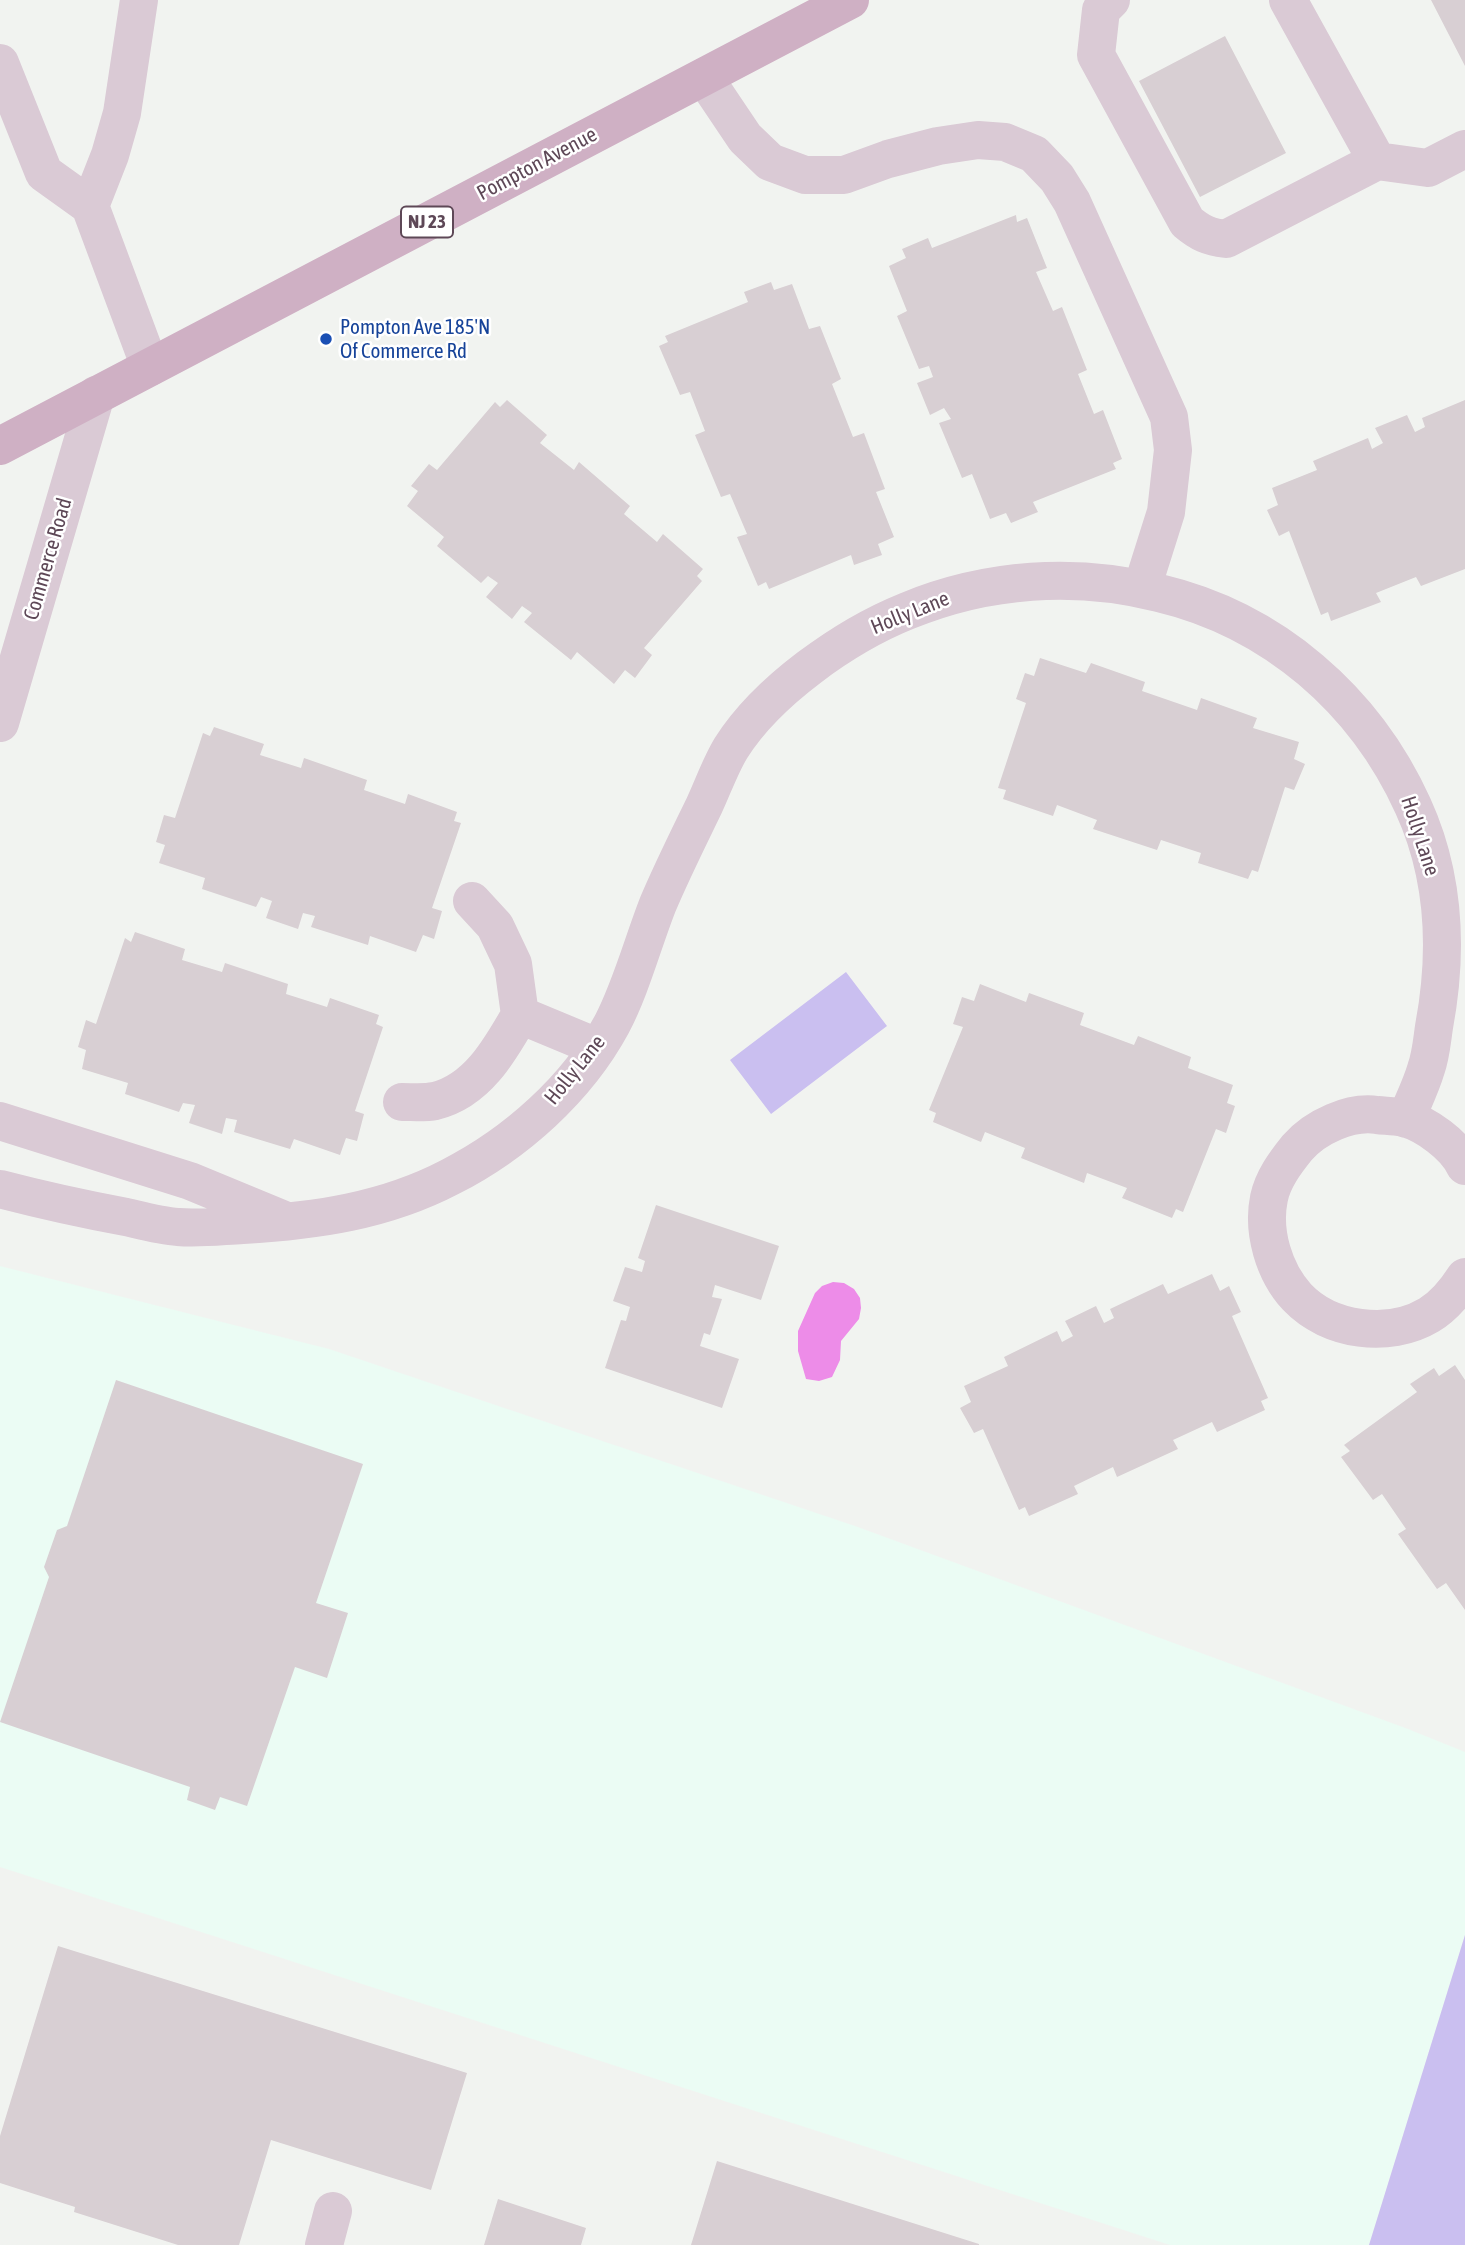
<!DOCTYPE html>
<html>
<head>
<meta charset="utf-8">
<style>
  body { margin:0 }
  canvas { display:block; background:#f1f3f0 }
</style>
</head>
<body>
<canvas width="1465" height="2245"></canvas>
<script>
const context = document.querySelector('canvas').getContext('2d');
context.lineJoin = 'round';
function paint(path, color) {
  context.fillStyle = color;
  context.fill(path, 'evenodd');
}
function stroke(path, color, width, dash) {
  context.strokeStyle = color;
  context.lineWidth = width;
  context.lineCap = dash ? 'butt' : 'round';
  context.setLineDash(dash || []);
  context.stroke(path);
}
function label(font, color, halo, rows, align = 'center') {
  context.font = font + ' "Asap Condensed",sans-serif';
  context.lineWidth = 5;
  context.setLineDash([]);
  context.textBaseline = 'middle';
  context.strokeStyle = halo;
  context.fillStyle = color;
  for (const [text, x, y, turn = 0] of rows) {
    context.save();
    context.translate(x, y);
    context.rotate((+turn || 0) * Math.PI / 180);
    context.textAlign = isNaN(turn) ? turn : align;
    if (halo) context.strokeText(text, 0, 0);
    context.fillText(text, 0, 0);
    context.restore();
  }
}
paint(new Path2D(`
  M0,1266L329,1349L855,1526L1408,1729L1465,1752V1935L1369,2245H1170L0,1867Z`), '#ebfcf4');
paint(new Path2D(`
  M846,972L887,1026L771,1114L730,1060Z
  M1465,1935V2245H1369Z`), '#cabff0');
paint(new Path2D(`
  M833,1282L844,1283L854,1289L860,1298L861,1308L859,1319L841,1341L840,1360L832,1377L819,1381L806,1379L798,1351V1331L815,1293L822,1286Z`), '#ed8ce8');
paint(new Path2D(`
  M1431,0H1465V66Z
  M1225,36L1286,153L1200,197L1139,81Z
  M1016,215L1017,222L1027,218L1047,268L1036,272L1053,311L1062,307L1087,370L1078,374L1094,414L1103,410L1122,459L1113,463L1116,469L1033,502L1038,512L1011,523L1006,513L990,519L972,474L962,478L939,423L951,419L944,408L930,415L917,383L933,377L929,366L919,369L897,316L907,311L889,266L906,258L902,249L928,238L932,248Z
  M771,282L774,290L792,284L809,329L820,326L841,379L832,384L853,437L864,433L885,489L876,492L894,537L878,544L882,555L854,565L851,555L769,589L766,582L758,586L737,537L747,534L730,494L721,497L695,435L705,431L690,392L680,395L659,346L668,342L665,336L748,302L744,292Z
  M507,400L547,435L540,443L574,470L579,462L630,506L624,514L657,542L663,534L703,569L697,576L702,581L644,648L652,655L635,678L625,670L614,684L577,652L571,660L524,622L532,613L522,606L512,619L486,597L498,583L488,576L481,583L437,546L444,537L407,506L418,491L411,486L429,464L437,470L495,402L500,407Z
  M1465,400V569L1421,586L1416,577L1376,593L1381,602L1331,621L1328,612L1321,615L1289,531L1279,536L1267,510L1278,505L1272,488L1317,470L1313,461L1368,438L1372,449L1383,443L1375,428L1407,415L1415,432L1425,427L1422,418Z
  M1040,658L1086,673L1091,663L1145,682L1142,691L1197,710L1201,698L1257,718L1253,728L1299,742L1294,759L1305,764L1294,790L1285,787L1258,872L1252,870L1248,879L1198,863L1201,853L1161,840L1157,850L1093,829L1097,820L1057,805L1053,816L1003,799L1006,790L998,788L1026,703L1016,699L1025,673L1034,676Z
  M214,727L264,744L260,755L301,768L304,758L367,780L364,790L405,804L408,794L457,812L454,821L461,823L432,908L442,911L434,939L423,935L416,952L370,936L368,945L311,927L315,916L303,913L298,929L266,918L272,901L261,897L256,907L202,889L205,878L159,863L165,845L156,842L164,815L175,818L203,733L210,736Z
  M135,932L185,949L182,960L222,972L225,963L288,984L286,994L327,1007L330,998L379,1015L376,1024L383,1027L355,1111L364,1114L357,1141L346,1138L340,1155L294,1139L290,1149L234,1132L237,1120L226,1118L222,1134L189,1123L195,1105L183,1103L179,1112L125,1094L128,1083L82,1069L86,1050L78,1047L86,1020L96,1024L125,938L131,942Z
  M980,984L1026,1002L1029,993L1084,1013L1080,1025L1134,1045L1138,1036L1191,1057L1188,1068L1233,1085L1227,1103L1235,1106L1226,1133L1216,1129L1183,1212L1176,1209L1172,1218L1122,1198L1127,1188L1087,1173L1084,1183L1021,1158L1025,1148L985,1132L981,1142L933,1122L936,1113L929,1110L963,1027L953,1024L962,997L974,1001Z
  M656,1205L779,1246L761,1300L715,1285L712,1297L722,1299L710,1335L704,1333L700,1346L739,1359L722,1408L605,1368L621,1320L626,1321L630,1307L613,1301L625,1267L642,1272L645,1261L638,1258Z
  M1212,1274L1220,1291L1229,1286L1241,1312L1232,1316L1268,1398L1261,1401L1265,1410L1217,1432L1212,1422L1173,1440L1178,1449L1117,1477L1113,1467L1074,1486L1078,1494L1029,1516L1025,1507L1019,1510L983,1429L974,1433L960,1408L971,1402L964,1386L1008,1366L1004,1357L1057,1331L1062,1342L1073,1336L1065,1321L1096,1306L1104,1323L1114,1318L1110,1309L1163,1284L1168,1294Z
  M1455,1365L1465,1380V1610L1446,1583L1437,1589L1398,1534L1406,1529L1382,1494L1373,1500L1341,1457L1350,1451L1344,1445L1417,1392L1410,1384L1434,1368L1439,1376Z
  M116,1380L363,1464L316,1603L348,1613L327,1678L295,1667L247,1806L220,1797L215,1810L187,1800L190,1787L0,1722L49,1577L44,1567L57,1530L67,1526Z
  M58,1946L467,2073L431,2190L271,2140L239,2245H178L74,2212L75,2207L0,2183V2136Z
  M717,2161L979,2244V2245H691Z
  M498,2199L586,2228L581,2245H484Z`), '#d8cfd3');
stroke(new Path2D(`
  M1111,0L1101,10L1096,55L1187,222C1200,233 1209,237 1226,239L1377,161L1428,168L1465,149
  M1288,0L1377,161
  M0,63L44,173L90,206L150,367
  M704,77L745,138L770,162L805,175H844L888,159L938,146L978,140L1005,142L1034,154L1057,178L1072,202L1169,417L1173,450L1166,512L1142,588
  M90,206L110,155L122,113L139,0
  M0,723L96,395
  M472,901L495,926L513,964L520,1015L597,1047
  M402,1102C413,1102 425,1103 435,1101C477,1091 500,1050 520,1015
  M0,1121L190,1181L282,1219
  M1465,1166C1455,1145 1426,1124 1404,1118C1395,1116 1386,1116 1377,1115C1350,1111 1315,1127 1297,1148C1285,1163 1273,1179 1269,1198C1262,1232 1274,1272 1297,1297C1329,1331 1389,1339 1429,1315C1444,1306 1456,1291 1465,1277
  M0,1189C42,1200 83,1209 126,1217C143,1221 161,1226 178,1227C199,1229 222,1226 243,1225C315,1221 385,1211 450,1177C515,1144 577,1089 612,1024C631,988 643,942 658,904C672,871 688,839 704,806C713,787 720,766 731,748C767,691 845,636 907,611C987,578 1075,572 1159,593C1273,620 1365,700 1413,806C1445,876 1448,952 1434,1027C1432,1040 1431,1055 1426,1069C1421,1086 1413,1102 1406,1119
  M324,2245L333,2211`), '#dacad5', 38);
stroke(new Path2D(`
  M0,446L850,0`), '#cfb0c4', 38);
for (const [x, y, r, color] of [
  [326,339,7,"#1a4fb4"]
]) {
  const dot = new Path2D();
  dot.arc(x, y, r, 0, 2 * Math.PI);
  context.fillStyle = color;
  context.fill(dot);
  stroke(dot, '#fff', 2.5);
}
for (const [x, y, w] of [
  [427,222,52]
]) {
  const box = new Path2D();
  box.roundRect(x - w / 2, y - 15.5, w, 31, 5);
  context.fillStyle = '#fff';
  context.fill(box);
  stroke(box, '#5e4857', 2);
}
label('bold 19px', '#5e4857', null, [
  ["NJ 23",427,222]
]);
label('21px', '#5e4857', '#fff', [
  ["Pompton Avenue",537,164,-28],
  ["Commerce Road",48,559,-74],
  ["Holly Lane",910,613,-22],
  ["Holly Lane",1420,836,72],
  ["Holly Lane",575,1070,-51]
]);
label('21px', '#164399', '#fff', [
  ["Pompton Ave 185'N",340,327],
  ["Of Commerce Rd",340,351]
], 'left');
</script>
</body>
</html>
